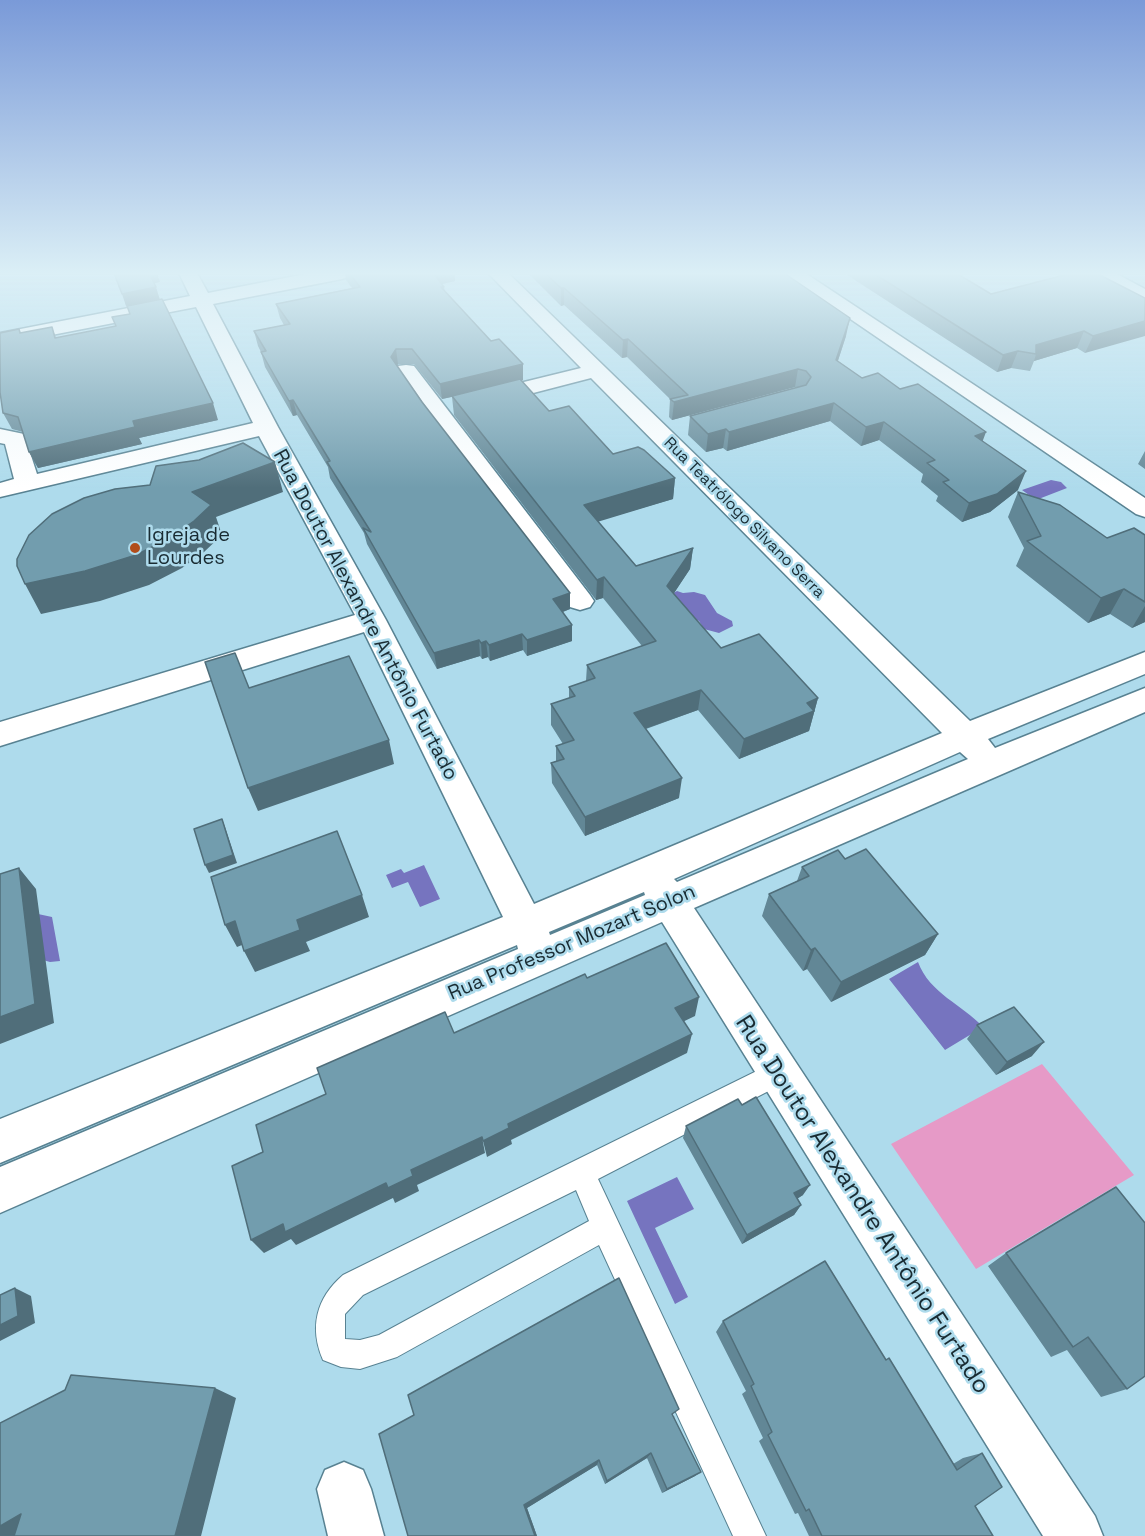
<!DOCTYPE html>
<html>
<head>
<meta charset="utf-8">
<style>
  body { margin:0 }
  canvas { display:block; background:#aedbec }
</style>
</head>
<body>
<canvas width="1145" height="1536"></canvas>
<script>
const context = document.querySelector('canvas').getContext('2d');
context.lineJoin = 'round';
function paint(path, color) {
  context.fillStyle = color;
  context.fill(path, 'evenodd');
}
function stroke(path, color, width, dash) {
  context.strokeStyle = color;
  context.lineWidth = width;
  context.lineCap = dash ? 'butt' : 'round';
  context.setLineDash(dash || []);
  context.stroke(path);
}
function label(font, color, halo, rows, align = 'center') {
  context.font = font + ' "Space Grotesk",sans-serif';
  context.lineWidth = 5;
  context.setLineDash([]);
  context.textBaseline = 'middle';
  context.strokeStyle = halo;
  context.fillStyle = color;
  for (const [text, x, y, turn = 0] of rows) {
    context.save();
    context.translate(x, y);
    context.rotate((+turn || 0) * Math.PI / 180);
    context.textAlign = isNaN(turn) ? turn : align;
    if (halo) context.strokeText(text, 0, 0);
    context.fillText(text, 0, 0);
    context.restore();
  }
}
paint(new Path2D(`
  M1042,1064L1134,1175L976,1269L891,1144Z`), '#e69ac7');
paint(new Path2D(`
  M1051,480L1061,482L1067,488L1036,500L1022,490Z
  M677,591L683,593L694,592L705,595L717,613L732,621L733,626L719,633L704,629L699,621L689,616L670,595Z
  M424,865L440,899L420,907L408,882L392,888L386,875L401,869L404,873Z
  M38,914L52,917L60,961L50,962L36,958Z
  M918,962C930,994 962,1004 983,1027L945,1050L889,979Z
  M677,1177L694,1209L655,1228L688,1297L675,1304L627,1201Z`), '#7674bf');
const service = new Path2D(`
  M777,1061L786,1064L789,1073L786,1082L598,1179L766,1536H733L599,1245L397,1357L360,1369L341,1367L323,1360C309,1328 316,1298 343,1275ZM576,1190L589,1221L379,1335L360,1340L345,1339V1314L363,1295Z`);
const minor = new Path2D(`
  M179,273H197L208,293L311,273H351L349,277L342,279L213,304L278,427L386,620L534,904L942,733L591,378L483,406L475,404L472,399L475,394L581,368L488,273H508L970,721L1145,652V674L988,739L995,748L1145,688V712L694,908L1095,1516L1103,1536H1043L662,922L0,1213V1167L518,949L517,945L0,1163V1119L503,917L364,632L0,746V722L355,615L259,436L0,497V483L14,479L5,444L0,443V429L24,434L37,474L253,423L196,307L0,345V333L190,296ZM960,752L968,759L677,882L674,879ZM644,892L645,895L550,935L549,932Z
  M783,273H805L1145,498V517L1136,514Z
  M1091,273H1115L1145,289V302L1093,277Z
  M406,365L414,366L590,595L594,601L590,607L580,610L570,607L395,371L398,366Z
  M344,1462L363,1470L371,1489L384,1536H328L317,1489L325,1470Z`);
stroke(service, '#588292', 2);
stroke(minor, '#588292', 3);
paint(service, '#fff');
paint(minor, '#fff');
paint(new Path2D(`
  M345,273H455V281L442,284L444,287L445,292L523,380H521L549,411L613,454L675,478L673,499L597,521L636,566L693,548L690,569L673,594L721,648L818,698L809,731L739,759L698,710L646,729L679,798L585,836L552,783L551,763L556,761V746L563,744L551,725V704L569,698V687L586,681L587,665L642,646L603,598L596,600L454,415L452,397L442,399L414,364H398L397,366L570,609L563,612L572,641L527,656L523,650L490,661L488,657L482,659L480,656L437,669L367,544L364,533L330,478L328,467L297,415L293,416L265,367L261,352L258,346L254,331L284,325L280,318L276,304L352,288L346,280Z
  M528,273H784L846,336L838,361L862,378L900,389L983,441L1018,490L990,512L962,522L936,501L938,496L921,482L923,474L879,440L861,446L830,421L727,451L723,448L706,452L688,435L690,416L797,387H795L672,420L669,417L670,399L627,357L622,358L564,305L561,306Z
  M844,273H956L991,294L1145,298L1085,353L1077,348L1034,361L1030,371L1011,368L997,372Z
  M52,327L56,338L218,420L139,438L142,444L38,468L29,452L23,432L12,429L3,413L19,329L21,333Z
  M1145,451V469L1138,464Z
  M1018,492L1107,538L1145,535V622L1132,628L1110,614L1088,623L1016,566L1024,548L1008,517Z
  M845,859L938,934L925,955L831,1002L807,969L803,971L762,916L769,894L797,881L802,867Z
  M977,1025L1032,1056L996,1075L967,1039Z
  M686,1126L803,1195L797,1199L801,1205L794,1215L742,1244L683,1138Z
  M1116,1187L1127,1389L1101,1397L1067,1350L1051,1357L988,1266L1006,1253Z
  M723,1321L886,1360L953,1464L963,1458L982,1453L975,1506L993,1536H809L798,1513L795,1514L759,1441L763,1438L742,1394L746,1391L716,1332Z
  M675,1416L674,1417L695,1476L662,1493L647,1458L605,1484L597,1465L527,1508L537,1536H408Z`), '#628796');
paint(new Path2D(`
  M149,273H157L160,282L152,284Z
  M432,273H455V281L433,286Z
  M156,287L160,300L126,306L122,294Z
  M561,288H564V305L561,306Z
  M850,318L846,336L832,378L836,360Z
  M1145,321V336L1085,353L1093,336Z
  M1084,331L1077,348L1034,361L1036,354V345Z
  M628,339L627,357L622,358L623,340Z
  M396,349L398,364L393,372L391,357Z
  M1018,351L1011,368L997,372L1003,355Z
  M523,364V380L442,399L440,384Z
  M798,369L795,387L672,420L674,402Z
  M293,400L297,415L293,416L289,401Z
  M213,403L218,420L139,438L142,444L38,468L29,452L133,421Z
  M834,403L830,421L727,451L729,432Z
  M884,422L879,440L861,446L866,427Z
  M726,429L723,448L706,452L708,434Z
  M986,432L979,451L975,436Z
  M275,462L283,492L216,517L222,535L204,552L182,568L149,585L100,601L41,614L25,584L192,492Z
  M1026,471L1018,490L990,512L962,522L969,503Z
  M675,478L673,499L584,526V505Z
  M693,548L690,569L665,607L667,586Z
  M604,577L603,598L596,600L597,580Z
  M1124,589L1110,614L1088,623L1101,598Z
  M570,593V609L554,615L553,599Z
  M1145,606V622L1132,628Z
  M572,625V641L527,656V640Z
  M522,634L523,650L490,661L489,645Z
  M479,640L480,656L437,669L434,653Z
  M486,641L488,657L482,659L481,643Z
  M701,690L698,710L633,733L634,713Z
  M818,698L809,731L739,759L744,739L807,703Z
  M389,740L394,764L258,811L248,788Z
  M682,778L679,798L585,836V817Z
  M222,819L225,827L237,863L209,873L205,865Z
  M19,868L36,889L54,1023L0,1044V1017Z
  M362,895L369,917L306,942L310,951L255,972L244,951L297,920Z
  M235,921L247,943L237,947L225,925Z
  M938,934L925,955L831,1002L841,982Z
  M815,948L807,969L803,971L811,950Z
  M699,997L695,1016L672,1027L675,1008Z
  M692,1034L687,1053L511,1140L512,1144L487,1157L483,1141L508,1124Z
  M1044,1042L1032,1056L996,1075L1007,1062Z
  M482,1137L485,1153L417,1185L419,1191L395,1203L393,1198L296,1245L291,1239L264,1253L251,1240L283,1224L411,1170Z
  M810,1185L803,1195L788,1204L794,1193Z
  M801,1205L794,1215L742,1244L747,1235Z
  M15,1288L31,1296L35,1323L0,1341V1325Z
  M215,1388L236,1398L201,1536H175Z
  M651,1453L647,1458L605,1484L607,1481Z
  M599,1460L597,1465L527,1508L537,1536H535L524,1505Z
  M701,1472L695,1476L662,1493L667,1489Z
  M21,1514V1536H0V1526Z`), '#506e7a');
const building = new Path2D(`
  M114,273H149L156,287L122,294Z
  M349,273H433L444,287H441L491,341L499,339L523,364L440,384L412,349H396L391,357L422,402L570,593L553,599L572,625L527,640L522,634L489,645L486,641L481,643L479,640L434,653L363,528L371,532L327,462L330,461L293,400L289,401L261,352L266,351L254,331L290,324L276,304L360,287Z
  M545,273H784L850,318L836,360L862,378L878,373L900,389L918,384L986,432L975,436L1026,471L997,494L969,503L943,482L949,480L927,463L935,460L884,422L866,427L834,403L729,432L726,429L708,434L690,416L806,385L811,377L806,371L798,369L674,402L670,399L688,395L628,339L623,340L564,288H561Z
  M873,273H956L991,294L1072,273H1096L1145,298V321L1093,336L1084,331L1036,345V354L1018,351L1003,355Z
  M162,299L213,403L133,421L135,427L29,452L18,417L3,413L0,392V333L19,329L20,333L52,327L55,338L116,326L112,317L130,314L127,306Z
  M520,379L549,411L569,406L613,454L638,447L644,450L675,478L584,505L636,566L693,548L667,586L721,648L759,634L818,698L807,703L814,711L744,739L701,690L634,713L682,778L585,817L551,763L564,759L556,746L574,740L551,704L575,696L569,687L595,678L587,665L656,641L604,577L597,580L452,396Z
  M243,443L275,462L192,492L211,505L194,521L170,538L136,555L85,571L25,584L17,566V559L29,535L52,514L84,498L115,489L150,485L156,466L199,460Z
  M1018,492L1060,505L1107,538L1134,528L1145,535V602L1124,589L1101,598L1027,541L1041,536Z
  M235,653L249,688L349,656L389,740L248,788L205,662Z
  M222,819L233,855L205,865L194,829Z
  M337,831L362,895L297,920L300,930L244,951L235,921L225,925L211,877Z
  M866,849L938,934L841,982L815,948L811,950L769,894L809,876L802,867L838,850L845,859Z
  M19,868L35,1004L0,1017V874Z
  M666,943L699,997L675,1008L692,1034L508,1124L509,1128L483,1141L482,1137L411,1170L413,1176L388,1188L386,1183L285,1232L283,1224L251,1240L232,1166L263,1152L256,1125L326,1094L317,1068L445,1012L454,1033L585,974L587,978Z
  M1014,1007L1044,1042L1007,1062L977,1025Z
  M756,1097L810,1185L794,1193L801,1205L747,1235L686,1126L738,1099L742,1105Z
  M1116,1187L1145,1223V1376L1127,1389L1088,1337L1073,1347L1006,1253Z
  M825,1261L886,1360L889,1358L957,1470L982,1453L1002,1487L975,1506L993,1536H822L809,1509L806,1511L768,1435L772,1432L751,1386L754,1384L723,1321Z
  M619,1278L679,1409L672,1414L701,1472L667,1489L651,1453L607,1481L599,1460L524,1505L535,1536H408L379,1434L414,1415L408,1395Z
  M15,1288L18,1316L0,1325V1295Z
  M71,1375L215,1388L175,1536H14L21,1514L0,1526V1423L65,1390Z`);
paint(building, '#729dae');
stroke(building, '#506e7a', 1.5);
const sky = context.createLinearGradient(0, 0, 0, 488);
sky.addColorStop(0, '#7a9ad8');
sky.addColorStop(0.56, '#dbeff6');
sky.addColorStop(1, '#dbeff600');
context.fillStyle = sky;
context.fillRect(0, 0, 1145, 488);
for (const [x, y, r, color] of [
  [135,548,6,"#b14d1b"]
]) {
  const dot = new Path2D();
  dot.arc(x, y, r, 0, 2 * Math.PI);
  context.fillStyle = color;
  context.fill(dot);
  stroke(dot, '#aedbec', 2);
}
label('16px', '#192b32', '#aedbec', [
  ["Rua Teatrólogo Silvano Serra",744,518,45]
]);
label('20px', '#192b32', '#aedbec', [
  ["Igreja de",147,536],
  ["Lourdes",147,559]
], 'left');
label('20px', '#192b32', '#aedbec', [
  ["Rua Doutor Alexandre Antônio Furtado",365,615,62],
  ["Rua Professor Mozart Solon",572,943,-23]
]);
label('24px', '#192b32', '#aedbec', [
  ["Rua Doutor Alexandre Antônio Furtado",862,1205,57]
]);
</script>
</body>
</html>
